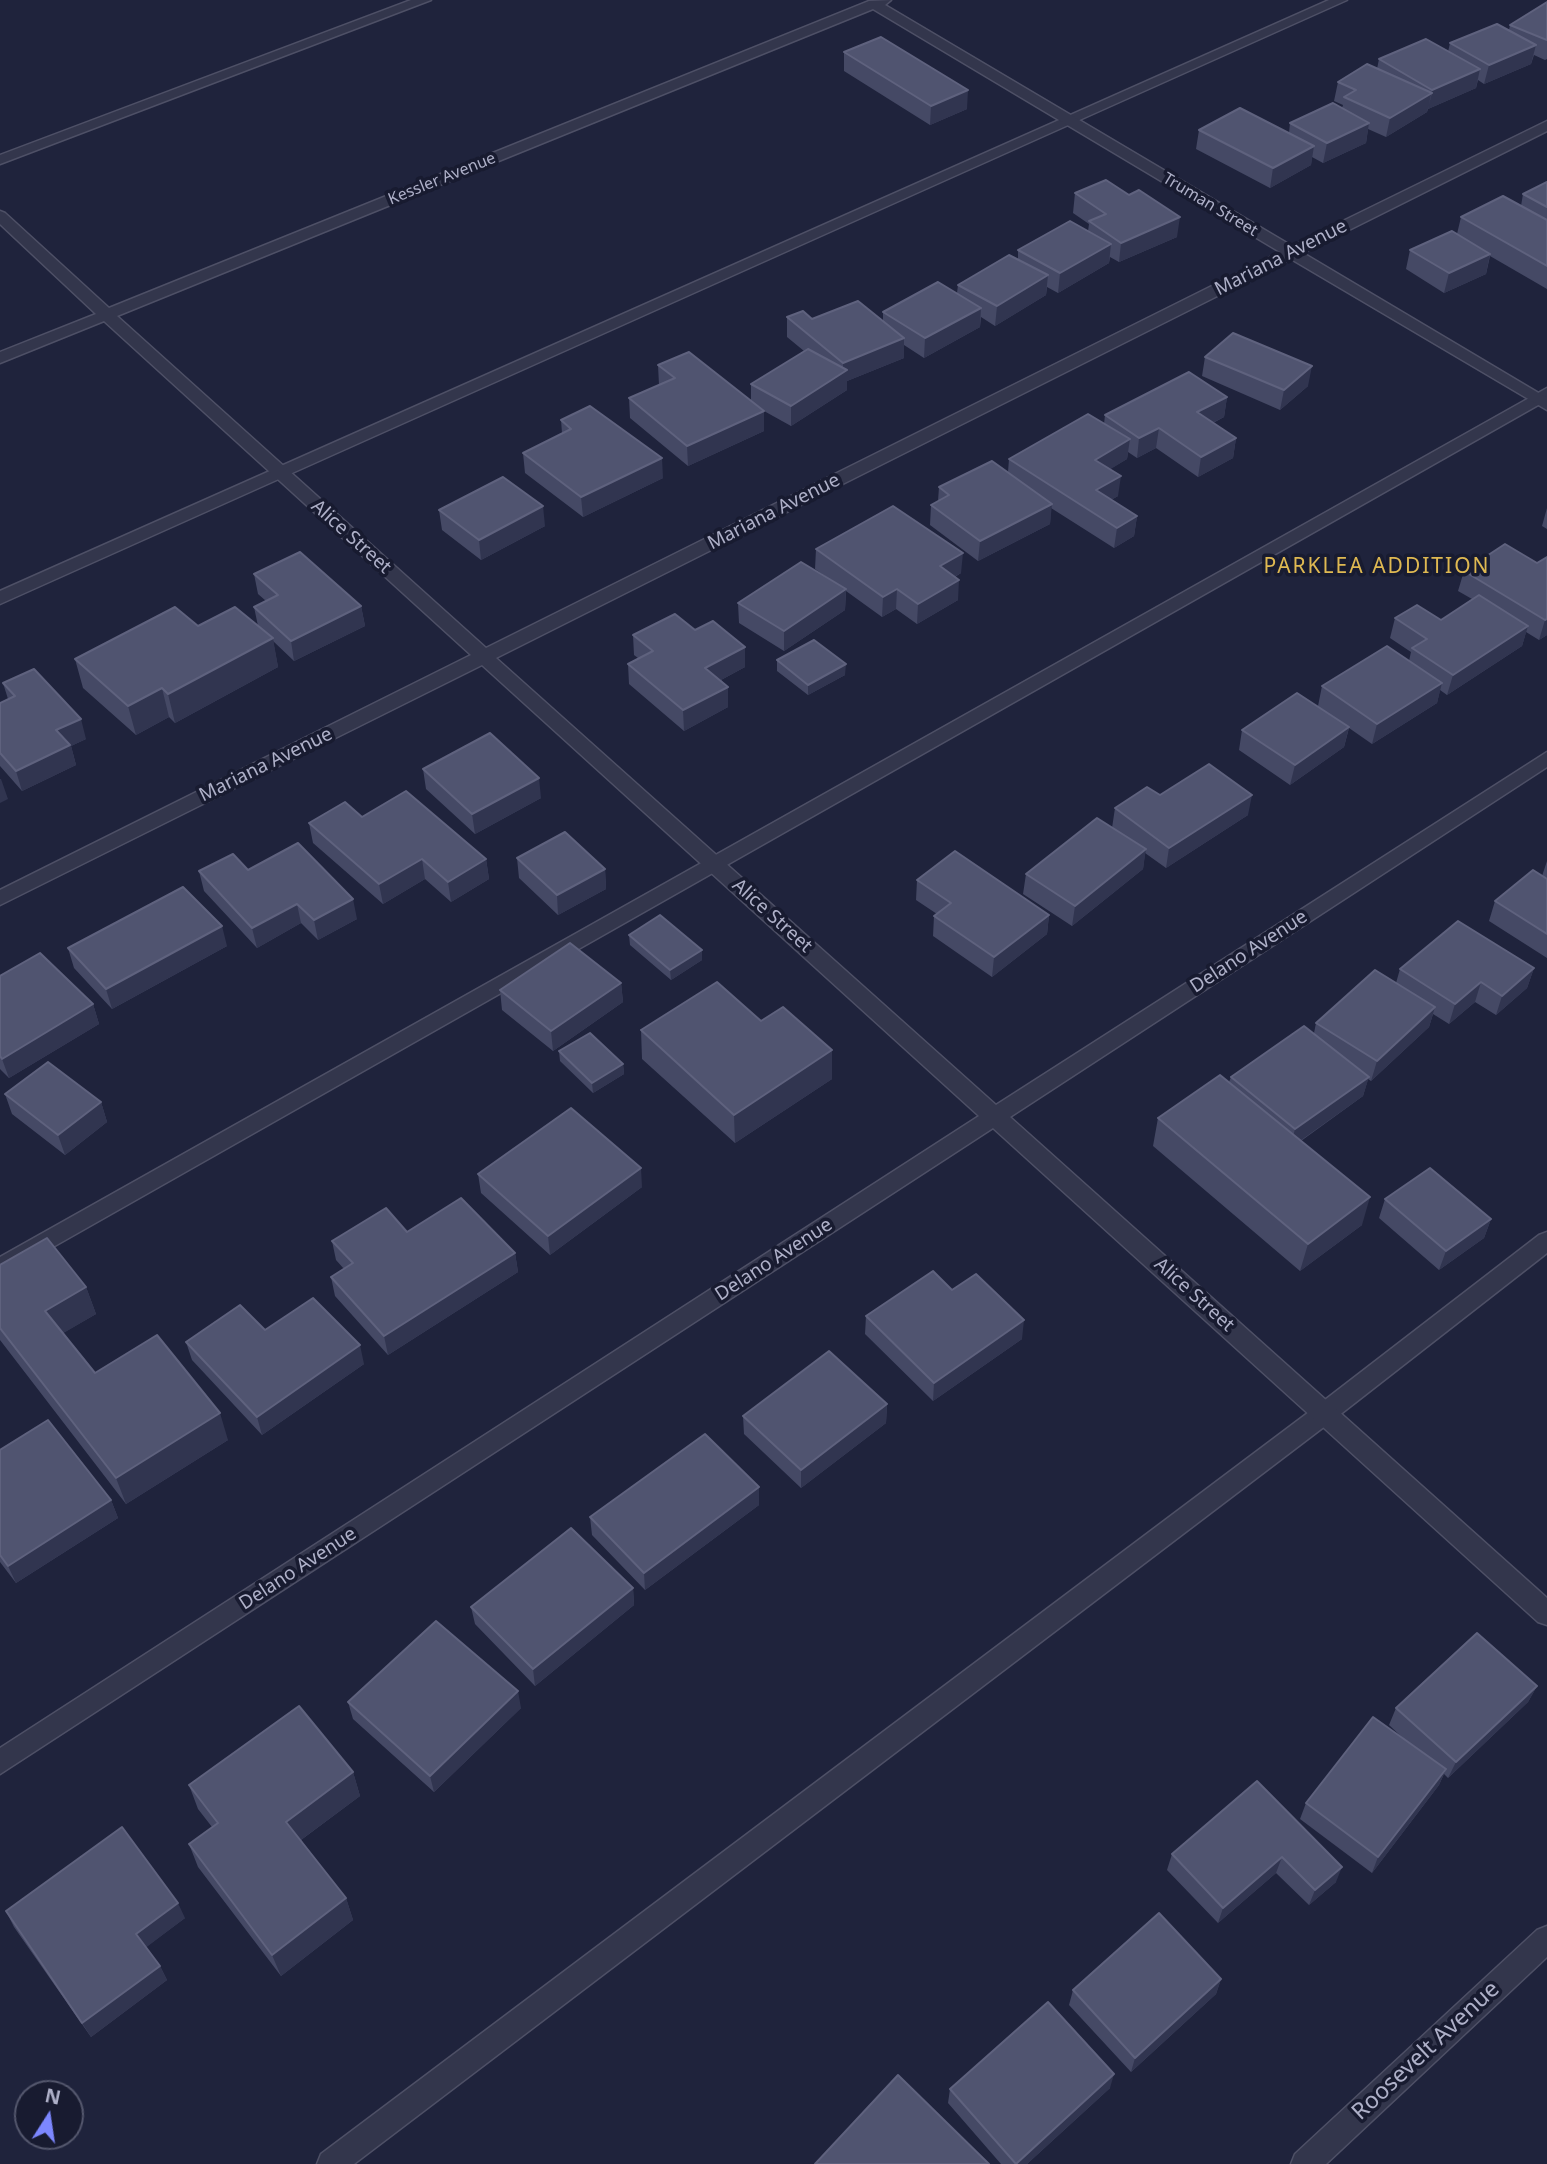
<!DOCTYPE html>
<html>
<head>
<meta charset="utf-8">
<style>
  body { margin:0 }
  #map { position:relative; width:1547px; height:2164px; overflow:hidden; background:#1f233c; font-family:"Noto Sans",sans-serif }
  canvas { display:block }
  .north { position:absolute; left:14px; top:2080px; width:70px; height:70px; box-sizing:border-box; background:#181b30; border:2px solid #54576d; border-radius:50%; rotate:12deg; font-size:19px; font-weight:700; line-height:28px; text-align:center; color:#aeb0c8 }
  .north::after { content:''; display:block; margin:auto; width:24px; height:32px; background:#7c87ff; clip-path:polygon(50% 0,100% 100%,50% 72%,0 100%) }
</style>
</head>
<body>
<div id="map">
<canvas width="1547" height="2164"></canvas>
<div class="north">N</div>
</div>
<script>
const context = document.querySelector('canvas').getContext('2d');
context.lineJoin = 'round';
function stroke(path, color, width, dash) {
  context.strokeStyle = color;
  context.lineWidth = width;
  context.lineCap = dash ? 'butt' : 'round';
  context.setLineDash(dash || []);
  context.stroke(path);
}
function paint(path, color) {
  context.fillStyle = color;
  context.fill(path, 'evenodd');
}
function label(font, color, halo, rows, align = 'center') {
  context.font = font + ' "Noto Sans",sans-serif';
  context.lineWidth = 7;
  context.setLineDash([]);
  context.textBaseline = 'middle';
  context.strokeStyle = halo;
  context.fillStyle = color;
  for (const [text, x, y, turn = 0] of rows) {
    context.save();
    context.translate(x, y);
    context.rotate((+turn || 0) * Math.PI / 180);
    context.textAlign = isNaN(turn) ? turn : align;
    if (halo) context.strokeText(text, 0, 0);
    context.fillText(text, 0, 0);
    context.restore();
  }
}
const lane = new Path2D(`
  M411,0H431L0,164V155Z
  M1329,0H1347L0,604V591Z
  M1547,388V400L0,1277V1257Z
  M1547,1232V1253L1333,1420L354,2164H317L321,2154L1317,1406L1539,1235Z`);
const street = new Path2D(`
  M891,0L885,5L1292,246L1547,121V131L1303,253L1547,398V410L1291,259L496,658L996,1105L1547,752V767L1010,1117L1547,1598V1625L1538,1622L993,1128L0,1774V1748L979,1116L482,665L0,905V890L471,655L104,321L0,363V352L96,314L0,224V211L5,213L109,308L869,1ZM873,9L1280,252L486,648L117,316Z
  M1547,1926V1957L1326,2164H1291L1295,2154L1537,1930Z`);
stroke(lane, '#4e5066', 3);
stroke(street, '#4e5066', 3);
paint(lane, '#33364c');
paint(street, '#33364c');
paint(new Path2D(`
  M1547,2V59L1545,60L1534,55L1531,64L1484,84L1478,80L1476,88L1428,109L1427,112L1386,137L1368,129L1366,143L1323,163L1312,157L1311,165L1270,188L1196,149L1199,130L1289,133L1290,123L1342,108L1343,105L1334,101L1338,82L1377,69L1379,59L1448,52L1450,43L1509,30L1510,25Z
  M844,52L967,109L930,125L844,71Z
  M1547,182V289L1490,256L1486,274L1444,293L1406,269L1410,250L1457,234L1461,217L1521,206L1523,194Z
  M1075,193L1177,237L1119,262L1110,257L1109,263L1058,293L1047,287L1046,295L995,326L981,317L980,327L924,358L904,345V358L847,381V390L791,426L764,411V431L688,466L630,418L629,398L659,385L658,365L751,401V384L804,351L787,337V317L812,319L883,320V312L957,293L958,285L1018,259V250L1088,231L1089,224L1073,213Z
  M1205,357L1308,386L1280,410L1202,376Z
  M1227,397L1224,417L1213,423L1236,438L1233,458L1198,477L1156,448L1137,458L1128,452L1127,459L1110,469L1118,496L1111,500L1137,516L1134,536L1114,548L1051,508L1050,524L978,561L930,525L931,505L938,501L939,487L1008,472L1009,459L1104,424L1105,415Z
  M561,420L663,478L583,517L525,473L523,453L562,433Z
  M1547,508V529L1542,526Z
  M439,510L545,526L481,560L442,530Z
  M816,549L961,573L955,577L958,600L917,624L896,609L882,617L846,591L845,610L784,651L739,623L738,603L828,578L815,569Z
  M1537,563L1547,635L1539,640L1526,632L1522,646L1447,695L1440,690L1437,703L1372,744L1349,728L1344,747L1290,785L1239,750L1242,730L1318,706L1322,686L1409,661L1411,652L1390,638L1395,618L1441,620L1472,599L1458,591L1464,571Z
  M254,574L361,606L365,626L294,661L273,641L278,667L175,723L169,717L136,735L83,688L75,659L198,626H258L254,607L266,601L258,594Z
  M695,630L745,647V667L721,680L728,687V707L684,731L629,684L628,664L638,658L634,655L633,635Z
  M777,660L845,675L808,695L777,671Z
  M3,683L86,739L71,746L76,765L22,791L0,766V703L8,699Z
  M423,769L541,798L475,834L426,789Z
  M1160,795L1248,815L1166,868L1145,853L1143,869L1072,926L1023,894L1026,874L1112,828L1115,808Z
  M362,817L486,859L489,879L451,902L425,879L383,904L313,843L309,823Z
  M517,858L605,869L606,889L558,915L519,878Z
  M1547,861V958L1489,921L1495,901L1542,876Z
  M248,870L357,919L318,940L301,923L257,948L204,891L199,871Z
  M917,880L1049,915L1047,934L992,977L933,936L934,916L937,914L916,900Z
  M629,935L702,960L671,980L630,945Z
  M227,946L112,1009L74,968L68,948Z
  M1534,968L1527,988L1496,1015L1475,1002L1449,1024L1433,1014L1429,1027L1371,1081L1368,1079L1363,1096L1301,1141L1362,1225L1300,1271L1153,1146L1158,1118L1229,1082L1231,1077L1314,1033L1316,1023L1396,983L1400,969Z
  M0,976L93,1004L99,1024L9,1078L0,1069Z
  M621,983L623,1002L553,1051L502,1010L500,990Z
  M761,1021L832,1079L735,1143L642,1059L641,1030Z
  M559,1051L623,1064L624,1074L593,1093L560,1061Z
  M5,1094L101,1102L107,1122L65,1155L12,1114Z
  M478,1174L642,1187L550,1255L481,1193Z
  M1385,1199L1491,1219L1484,1238L1439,1270L1379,1218Z
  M407,1232L515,1253L518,1272L388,1355L335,1296L331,1277L344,1269L336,1260L332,1241Z
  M0,1265L86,1287L96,1314L63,1333L95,1373L228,1440L126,1504L0,1340Z
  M952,1290L1022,1339L933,1401L865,1334L866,1316Z
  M265,1330L364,1364L262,1435L192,1360L186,1342Z
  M887,1404L886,1423L801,1488L744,1434L743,1416Z
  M0,1450L111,1500L118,1518L16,1583L0,1562Z
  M759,1487V1505L645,1590L592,1535L590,1517Z
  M633,1588L634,1605L535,1686L475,1624L471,1607Z
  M1537,1686L1528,1702L1448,1778L1444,1774L1439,1785L1372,1873L1300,1819L1306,1803L1405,1740L1389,1725L1396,1708Z
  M348,1702L521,1708L434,1792L353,1719Z
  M353,1772L360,1796L301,1840L346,1898L353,1920L281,1976L198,1867L189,1844L212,1827L198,1809L189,1785Z
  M1257,1781L1336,1882L1309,1905L1276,1873L1218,1923L1167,1870L1172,1854Z
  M6,1911L185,1918L146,1947L160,1966L167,1980L91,2037L14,1927Z
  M1221,1979L1216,1994L1131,2072L1069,2005L1073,1990Z
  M1110,2088L1027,2164H1001L948,2103L950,2089Z`), '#454965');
paint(new Path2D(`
  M1536,45L1531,64L1484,84L1489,65Z
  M1480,69L1476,88L1428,109L1432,90Z
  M968,90L967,109L930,125L931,106Z
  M1432,93L1427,112L1386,137L1390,118Z
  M1369,123L1366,143L1323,163L1327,143Z
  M1314,146L1311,165L1270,188L1273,168Z
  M1180,217L1177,237L1119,262L1121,243Z
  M1111,244L1109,263L1058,293L1060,273Z
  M1490,254L1486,274L1444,293L1449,273Z
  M1048,275L1046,295L995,326L997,306Z
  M981,308L980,327L924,358L925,338Z
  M904,338V358L847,381V390L791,426V406L843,373V363Z
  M1312,366L1308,386L1280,410L1284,390Z
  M1227,397L1224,417L1194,432L1197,412Z
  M764,411V431L688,466L687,446Z
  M1159,428L1156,448L1137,458L1139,438Z
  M1236,438L1233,458L1198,477L1201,457Z
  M1130,439L1127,459L1093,480L1095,460Z
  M662,458L663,478L583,517L581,497Z
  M1121,476L1118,496L1093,510L1096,490Z
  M1052,504L1050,524L978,561L980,541Z
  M543,506L545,526L481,560L479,540Z
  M1137,516L1134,536L1114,548L1117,528Z
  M963,553L961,573L938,586L940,566Z
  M959,580L958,600L917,624L918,604Z
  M846,589L845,610L784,651V631Z
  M897,589L896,609L882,617L883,597Z
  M361,606L365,626L294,661L291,641Z
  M1547,619V635L1539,640L1545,620Z
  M1528,626L1522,646L1447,695L1453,675Z
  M273,638L278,667L175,723L168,694Z
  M745,647V667L706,688L705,668Z
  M846,664L845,675L808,695V685Z
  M1442,683L1437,703L1372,744L1377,724Z
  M728,687V707L684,731L683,710Z
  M162,688L169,717L136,735L128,706Z
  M81,719L86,739L71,746L76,765L22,791L16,771L56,730Z
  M1349,727L1344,747L1290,785L1295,765Z
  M539,778L541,798L475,834L472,814Z
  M0,779H1L8,799L0,803Z
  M1252,795L1248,815L1166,868L1169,848Z
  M1146,849L1143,869L1072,926L1075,906Z
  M422,859L425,879L383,904L379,884Z
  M486,859L489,879L451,902L448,882Z
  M605,869L606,889L558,915L557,895Z
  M353,899L357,919L318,940L314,920Z
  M297,904L301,923L257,948L252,928Z
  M1049,915L1047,934L992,977L994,957Z
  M222,926L227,946L112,1009L106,989Z
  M702,950V960L671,980L670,970Z
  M1534,968L1527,988L1496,1015L1502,996Z
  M1481,982L1475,1002L1449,1024L1455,1004Z
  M621,983L623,1002L553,1051L551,1031Z
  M93,1004L99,1024L9,1078L2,1059Z
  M1435,1007L1429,1027L1371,1081L1377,1061Z
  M832,1050V1079L735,1143L734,1115Z
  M623,1064L624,1074L593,1093L592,1083Z
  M1369,1077L1363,1096L1290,1148L1295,1129Z
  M101,1102L107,1122L65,1155L58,1135Z
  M641,1168L642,1187L550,1255L548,1236Z
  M1370,1197L1362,1225L1300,1271L1308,1244Z
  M1491,1219L1484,1238L1439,1270L1446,1251Z
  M515,1253L518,1272L388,1355L384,1336Z
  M86,1287L96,1314L55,1338L45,1311Z
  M1024,1320L1022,1339L933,1401L934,1383Z
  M360,1345L364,1364L262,1435L257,1417Z
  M887,1404L886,1423L801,1488V1470Z
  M220,1413L228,1440L126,1504L116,1478Z
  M759,1487V1505L645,1590L644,1573Z
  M111,1500L118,1518L16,1583L8,1566Z
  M633,1588L634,1605L535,1686L533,1669Z
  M1537,1686L1528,1702L1448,1778L1456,1762Z
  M518,1691L521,1708L434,1792L430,1776Z
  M1446,1769L1439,1785L1372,1873L1378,1857Z
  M353,1772L360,1796L294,1845L286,1822Z
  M1282,1857L1276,1873L1218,1923L1223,1908Z
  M1342,1867L1336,1882L1309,1905L1315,1890Z
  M346,1898L353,1920L281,1976L272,1955Z
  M178,1903L185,1918L144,1949L136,1934Z
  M160,1966L167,1980L91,2037L82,2023Z
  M1221,1979L1216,1994L1131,2072L1135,2058Z
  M1114,2074L1110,2088L1027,2164H1016Z`), '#313550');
const building = new Path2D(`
  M1547,2V40L1510,25Z
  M1497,24L1536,45L1489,65L1450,43Z
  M881,37L968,90L931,106L844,52Z
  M1426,39L1480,69L1432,90L1379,59Z
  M1367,64L1432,93L1390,118L1344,97L1356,90L1338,82Z
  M1333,103L1369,123L1327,143L1290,123Z
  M1240,108L1314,146L1273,168L1199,130Z
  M1106,180L1129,195L1139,190L1180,217L1121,243L1089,221L1106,214L1075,193Z
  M1547,182V207L1523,194Z
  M1503,196L1547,220V266L1461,217Z
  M1070,221L1111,244L1060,273L1018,250Z
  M1452,231L1490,254L1449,273L1410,250Z
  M1009,255L1048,275L997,306L958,285Z
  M938,282L981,308L925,338L883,312Z
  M858,301L904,338L843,363L787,317L803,311L812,319Z
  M1233,333L1312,366L1284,390L1205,357Z
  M808,349L847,370L791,406L751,384Z
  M689,352L764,411L687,446L629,398L675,378L658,365Z
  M1189,372L1227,397L1197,412L1236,438L1201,457L1159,428L1139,438L1105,415Z
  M590,406L662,458L581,497L523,453L571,429L561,420Z
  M1088,414L1130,439L1095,460L1121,476L1096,490L1137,516L1117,528L1009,459Z
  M992,461L1052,504L980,541L931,505L949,495L939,487Z
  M503,477L543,506L479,540L439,510Z
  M893,506L963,553L940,566L959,580L918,604L897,589L883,597L816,549Z
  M1505,544L1537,563L1547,557V619L1545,620L1464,571Z
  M300,552L361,606L291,641L254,607L278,595L254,574Z
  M801,562L846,589L784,631L738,603Z
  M1479,595L1528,626L1453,675L1412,648L1427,639L1395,618L1417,605L1441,620Z
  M175,607L198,626L235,607L273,638L168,694L162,688L128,706L75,659Z
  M675,614L695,630L713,621L745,647L705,668L728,687L683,710L628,664L653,651L633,635Z
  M814,640L846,664L808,685L777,660Z
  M1387,646L1442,683L1377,724L1322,686Z
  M34,669L81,719L56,730L70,745L16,771L0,753V703L15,696L3,683Z
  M1297,693L1349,727L1295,765L1242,730Z
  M490,733L539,778L472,814L423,769Z
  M1209,764L1252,795L1169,848L1115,808L1147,787L1160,795Z
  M406,791L486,859L448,882L422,859L379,884L309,823L345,802L362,817Z
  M1097,818L1146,849L1075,906L1026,874Z
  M565,832L605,869L557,895L517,858Z
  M298,843L353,899L314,920L297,904L252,928L199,871L233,854L248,870Z
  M955,851L1049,915L994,957L934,916L951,903L917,880Z
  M1533,870L1547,879V934L1495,901Z
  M183,887L222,926L106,989L68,948Z
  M660,915L702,950L670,970L629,935Z
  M1458,921L1534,968L1502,996L1481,982L1455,1004L1400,969Z
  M570,943L621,983L551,1031L500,990Z
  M40,953L93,1004L2,1059L0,1056V976Z
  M1375,970L1435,1007L1377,1061L1316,1023Z
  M717,982L761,1021L783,1007L832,1050L734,1115L641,1030Z
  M1304,1026L1369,1077L1295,1129L1231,1077Z
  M590,1033L623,1064L592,1083L559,1051Z
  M48,1062L101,1102L58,1135L5,1094Z
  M1220,1075L1370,1197L1308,1244L1158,1118Z
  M571,1108L641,1168L548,1236L478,1174Z
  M1430,1168L1491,1219L1446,1251L1385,1199Z
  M461,1198L515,1253L384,1336L331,1277L353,1263L332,1241L386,1208L407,1232Z
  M47,1238L86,1287L45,1311L95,1373L157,1335L220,1413L116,1478L0,1328V1265Z
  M933,1271L952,1290L976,1274L1024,1320L934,1383L866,1316Z
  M313,1298L360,1345L257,1417L186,1342L240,1305L265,1330Z
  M829,1351L887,1404L801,1470L743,1416Z
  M48,1420L111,1500L8,1566L0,1555V1450Z
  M705,1434L759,1487L644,1573L590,1517Z
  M571,1528L633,1588L533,1669L471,1607Z
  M436,1621L518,1691L430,1776L348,1702Z
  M1477,1633L1537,1686L1456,1762L1396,1708Z
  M299,1706L353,1772L286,1822L346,1898L272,1955L189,1844L218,1823L189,1785Z
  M1373,1717L1446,1769L1378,1857L1306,1803Z
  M1257,1781L1342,1867L1315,1890L1282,1857L1223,1908L1172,1854Z
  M122,1827L178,1903L136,1934L160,1966L82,2023L6,1911Z
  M1159,1913L1221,1979L1135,2058L1073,1990Z
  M1048,2002L1114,2074L1016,2164L950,2089Z
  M898,2075L989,2164H815Z`);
paint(building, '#505470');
stroke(building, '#5f627e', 2);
label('16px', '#aeb0c8', '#181b30', [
  ["Kessler Avenue",442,179,-22],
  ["Truman Street",1210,205,31]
]);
label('19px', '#aeb0c8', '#181b30', [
  ["Mariana Avenue",1281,258,-27],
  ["Mariana Avenue",774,512,-27],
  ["Alice Street",351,537,42],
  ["Mariana Avenue",266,765,-26],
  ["Alice Street",772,916,42],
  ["Delano Avenue",1249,952,-33],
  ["Delano Avenue",774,1260,-33],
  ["Alice Street",1194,1295,42],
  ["Delano Avenue",298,1569,-33]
]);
context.letterSpacing = '2px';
label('21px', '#dfb952', '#181b30', [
  ["PARKLEA ADDITION",1377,567]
]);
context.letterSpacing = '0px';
label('23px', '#aeb0c8', '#181b30', [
  ["Roosevelt Avenue",1426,2051,-43]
]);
</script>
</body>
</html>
